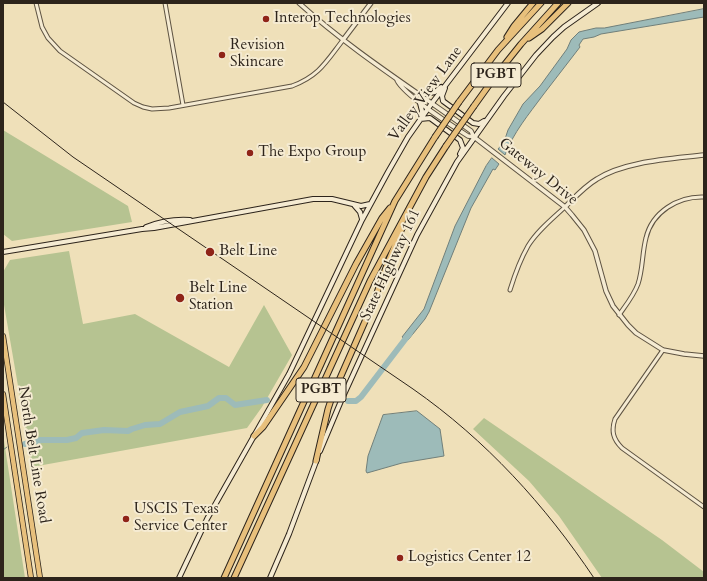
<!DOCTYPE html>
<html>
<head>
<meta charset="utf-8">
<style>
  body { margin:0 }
  #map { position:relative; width:707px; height:581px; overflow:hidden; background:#efe0b9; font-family:Cardo,serif }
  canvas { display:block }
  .frame { position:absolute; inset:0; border:4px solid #2d241b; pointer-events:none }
</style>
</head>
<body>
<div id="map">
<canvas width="707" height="581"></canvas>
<div class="frame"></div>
</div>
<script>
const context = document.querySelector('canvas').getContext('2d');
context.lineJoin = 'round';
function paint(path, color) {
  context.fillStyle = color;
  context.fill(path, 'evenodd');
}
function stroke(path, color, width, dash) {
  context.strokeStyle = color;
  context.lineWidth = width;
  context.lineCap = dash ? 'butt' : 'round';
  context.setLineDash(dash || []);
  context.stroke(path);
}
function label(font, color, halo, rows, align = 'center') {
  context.font = font + ' Cardo,serif';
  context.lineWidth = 4;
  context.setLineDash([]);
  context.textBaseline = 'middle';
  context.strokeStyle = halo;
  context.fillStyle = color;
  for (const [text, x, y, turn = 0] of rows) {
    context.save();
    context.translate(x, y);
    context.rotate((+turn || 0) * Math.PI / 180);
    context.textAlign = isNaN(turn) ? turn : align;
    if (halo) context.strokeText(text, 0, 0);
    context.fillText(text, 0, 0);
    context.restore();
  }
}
paint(new Path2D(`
  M3,130L128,206L132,222L12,241L3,234Z
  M69,251L83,324L135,314L229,367L264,305L292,355L262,407L247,428L32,467L3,299V272L10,260Z
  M484,418L662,540L704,572V578H602L559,516L529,481L473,429Z
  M3,434L25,578H3Z`), '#b6c391');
const water = new Path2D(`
  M704,9V17L601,34L594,37L583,39L579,45L580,47C568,63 555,79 543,95C529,114 513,133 505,155L498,149L504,142L508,130L523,104L540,86L567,49L571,40L579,32L583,31L596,28H604Z
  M492,158L499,164L495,170L493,169L471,208L429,312L425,319L408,340L402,337L424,309L455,226L486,166Z
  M417,411L440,429L444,456L402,463L367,473L366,471L368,456L383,415Z`);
paint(water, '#9dbbb9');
stroke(water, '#707f7a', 1);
stroke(new Path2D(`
  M3,450L7,447`), '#707f7a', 1);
stroke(new Path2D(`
  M348,401H356L361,397L410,333
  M25,444L41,440H67L76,438L82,433L104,430L128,431L132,429L145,425L160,424L180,412L208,406L219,398H226L235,405L267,400`), '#9dbbb9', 6);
const minor = new Path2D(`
  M36,3L42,27L48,38L60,51L134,103L143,107L152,109L169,108L292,86C319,76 326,62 343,40
  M165,3L183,105
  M510,290C515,274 520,260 528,246C537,231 552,219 565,207
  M619,315C626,305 634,295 638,284C643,269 642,253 646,238C652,212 678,196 704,197
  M663,350L615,419C611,431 613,439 622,448L704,507`);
const tertiary = new Path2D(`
  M299,3C352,51 413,89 471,131L474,137L565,207L572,215L584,230L595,251L606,291L613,306L628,325L636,333L663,350L684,354L704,356
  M343,40L371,3
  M397,80C403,94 452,126 468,136L474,137
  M565,207C575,197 585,186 597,179C625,161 671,159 704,155`);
const secondary = new Path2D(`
  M445,88L442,96L443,101L473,123L479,124L484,121
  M421,95L435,92L441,87
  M420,103L422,111L420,119L430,118L460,140L463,148L460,154
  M354,205L360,212L362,219
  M146,227C159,222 176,219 190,220
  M3,252L142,229L154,228L313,199H332L361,206L370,204
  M320,451L341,401L417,235L457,162L504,96L536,55L553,37L564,27L598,3
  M179,578L207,519L289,374L362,220L388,172L408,137L432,103L508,3
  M270,578L289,534L317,459`);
const primary = new Path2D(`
  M3,336L40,578
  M3,394L31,578`);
const motorway = new Path2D(`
  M507,37L514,26L533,3
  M529,38L542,29L568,3
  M459,102L498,50L541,3
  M474,106L497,74L521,44L558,3
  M254,436L263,427L304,367L356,264L382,218L390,208
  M316,461L328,409L333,394L374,301L388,262L403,226
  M224,578L395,201L435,137
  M234,578L370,281L426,177L446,146`);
stroke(minor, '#5e5342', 5);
stroke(tertiary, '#5e5342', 5.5);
stroke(secondary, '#2d241b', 6);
stroke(primary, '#2d241b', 6);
stroke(motorway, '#2d241b', 7);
stroke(minor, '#f5ebd2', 3);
stroke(tertiary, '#f5ebd2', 3.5);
stroke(secondary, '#f5ebd2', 4);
stroke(primary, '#e8c07c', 4.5);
stroke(motorway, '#e8c07c', 5);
stroke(new Path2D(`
  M3,102L73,157L413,389C486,440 545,505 594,578`), '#2d241b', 1);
const motorwayBridge = new Path2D(`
  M435,137L459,102
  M446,146L474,106`);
stroke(motorwayBridge, '#2d241b', 7, []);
stroke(motorwayBridge, '#e8c07c', 5);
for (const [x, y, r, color] of [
  [266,19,4,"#8f2418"],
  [222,55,4,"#8f2418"],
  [250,153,4,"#8f2418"],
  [210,252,5,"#8f2418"],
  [180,298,5,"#8f2418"],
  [126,519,4,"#8f2418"],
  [400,558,4,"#8f2418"]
]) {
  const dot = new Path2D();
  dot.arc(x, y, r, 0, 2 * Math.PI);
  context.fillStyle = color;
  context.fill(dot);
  stroke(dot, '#f5ebd2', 1.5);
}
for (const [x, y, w] of [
  [496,75,50],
  [321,390,50]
]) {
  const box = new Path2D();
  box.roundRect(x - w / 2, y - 12, w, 24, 3);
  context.fillStyle = '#f5ebd2';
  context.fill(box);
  stroke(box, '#2d241b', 1);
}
label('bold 14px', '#2d241b', null, [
  ["PGBT",496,75],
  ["PGBT",321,390]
]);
label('15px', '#2d241b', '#f5ebd2', [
  ["Interop Technologies",274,19],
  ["Revision",230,46],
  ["Skincare",230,63],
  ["The Expo Group",258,153],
  ["Belt Line",219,252],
  ["Belt Line",189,289],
  ["Station",189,306],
  ["USCIS Texas",134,510],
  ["Service Center",134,527],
  ["Logistics Center 12",408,558]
], 'left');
label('15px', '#2d241b', '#f5ebd2', [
  ["Valley View Lane",426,94,-54],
  ["Gateway Drive",538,172,39],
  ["State Highway 161",391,265,-65],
  ["North Belt Line Road",33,455,81]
]);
</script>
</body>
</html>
